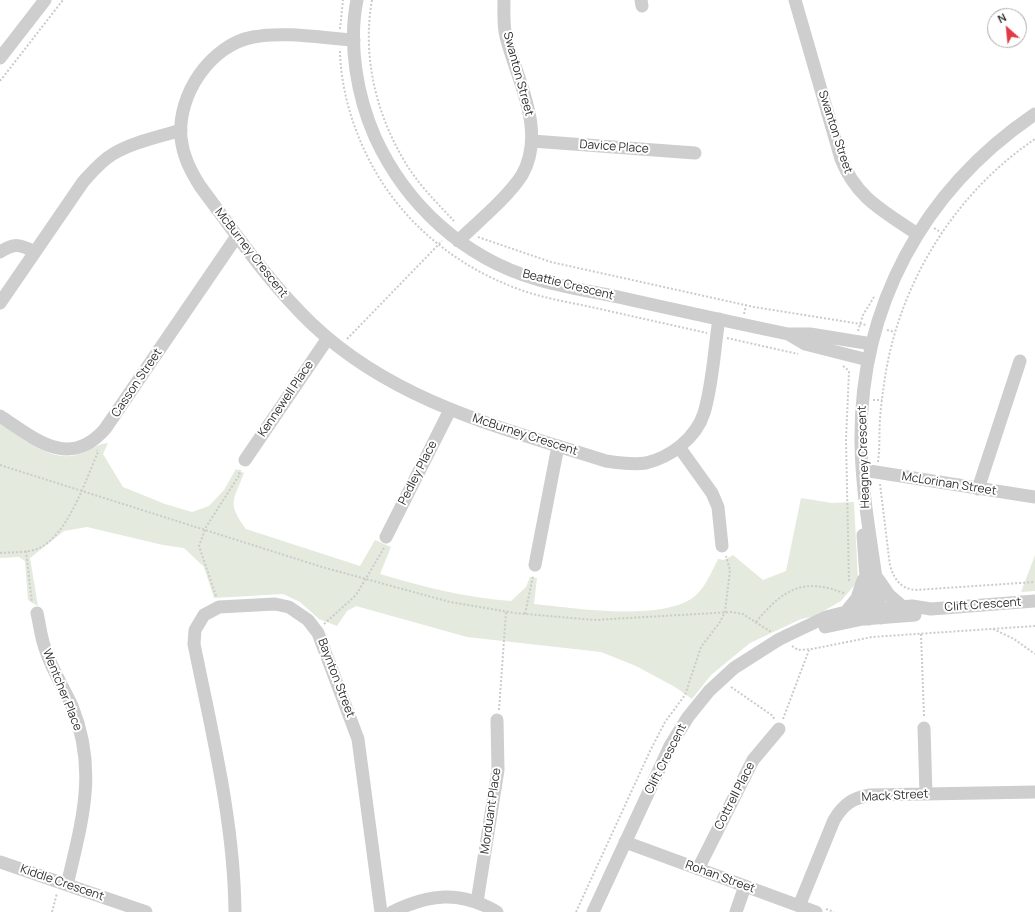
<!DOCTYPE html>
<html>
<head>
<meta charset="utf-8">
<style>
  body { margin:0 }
  #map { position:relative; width:1035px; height:912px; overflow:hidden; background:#fff; font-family:Manrope,sans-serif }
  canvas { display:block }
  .north { position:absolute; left:987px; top:8px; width:40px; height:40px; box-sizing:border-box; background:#fff; border:1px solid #adadad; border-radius:50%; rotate:333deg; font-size:11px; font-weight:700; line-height:16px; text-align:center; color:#313131 }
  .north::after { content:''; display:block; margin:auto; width:14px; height:18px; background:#e23945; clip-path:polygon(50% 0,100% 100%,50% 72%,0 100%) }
</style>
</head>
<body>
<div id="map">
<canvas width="1035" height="912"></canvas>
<div class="north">N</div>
</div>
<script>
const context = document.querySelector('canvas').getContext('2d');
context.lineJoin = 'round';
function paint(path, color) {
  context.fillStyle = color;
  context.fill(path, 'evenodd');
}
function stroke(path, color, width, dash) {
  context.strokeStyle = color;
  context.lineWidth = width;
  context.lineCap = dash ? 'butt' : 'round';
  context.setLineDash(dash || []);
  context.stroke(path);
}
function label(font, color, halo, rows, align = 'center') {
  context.font = font + ' Manrope,sans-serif';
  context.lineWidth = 4;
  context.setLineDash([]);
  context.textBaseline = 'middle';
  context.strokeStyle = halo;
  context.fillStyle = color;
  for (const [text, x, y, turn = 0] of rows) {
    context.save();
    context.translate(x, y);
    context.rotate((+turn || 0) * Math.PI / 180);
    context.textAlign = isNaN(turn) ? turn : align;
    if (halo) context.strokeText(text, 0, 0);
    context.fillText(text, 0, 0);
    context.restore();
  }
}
paint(new Path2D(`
  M0,423C22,437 51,464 79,454C89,451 96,444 108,443L103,454L123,487L165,504L192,512L209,506L224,490L236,469L244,473C233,502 227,503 246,529L360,566L375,540L391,547L380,574C424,587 466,598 511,601L526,587L530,577L537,578L534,604C573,608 657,621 691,599C704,591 711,573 718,559L724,560L733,555L763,580L786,571L801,498L832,503L854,502L858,581L841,601L815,616L801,619L750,643L711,675L692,699L675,687L636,666L601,652L467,637L356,606L347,611L337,626L319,619L300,602L283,594L214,598L204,567L184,548L163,545L87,527L64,531L30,558L38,606L28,600L25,561L19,557L0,558Z
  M1035,555V591L1021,592Z`), '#e4eadd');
stroke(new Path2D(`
  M372,0C362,56 376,114 405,162C418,184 436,202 454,221
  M340,29L343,0
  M340,51C341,92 354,133 374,169C406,226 459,268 521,290C546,299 574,303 600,309C636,317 671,325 707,333
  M0,81L63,0
  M934,228L942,233
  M478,237L551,262L754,307L867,325
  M744,314L746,305
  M887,330L895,332
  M858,331L863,315L874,297
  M727,338L798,354
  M347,339L442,241
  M843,366L849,371L846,440L849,581
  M873,400H882
  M878,462C880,448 879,434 880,419C881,405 883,391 885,377C900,282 955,193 1035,139
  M0,465L322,567L450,602L515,613L594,620L732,612L743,614L771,632
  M880,484L890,566C895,580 900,588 915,590L1035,582
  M26,551L32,603
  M0,553C11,552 26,553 37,549C67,538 86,479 98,452L97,450
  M216,596L199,546L206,527L240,474L239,473L240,470
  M525,614L533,576
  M756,622C784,588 804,577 846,594
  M324,624L356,595L384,548
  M993,629L1014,639L1035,654
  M921,634L924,716
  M792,646L798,650L812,649L872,637L1035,626
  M731,687L773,716L774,719
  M499,710L506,612
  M783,719L809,650
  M826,909L834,912
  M52,912L57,893
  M576,912L650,751L665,722L685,695L701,647L720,622L725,612L730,570L726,556`), '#cbcbcb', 2, [2, 2]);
stroke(new Path2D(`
  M357,0C348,44 357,96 375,137C406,205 464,258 536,279C565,288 597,292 627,299C681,311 735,323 788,334H810L872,344
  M641,0L642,6
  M795,0L841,159C857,199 884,211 917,234
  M354,40C322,38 284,31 253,37C211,45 177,94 181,138C183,156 190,170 200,186C235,233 269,283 312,324C394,402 502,428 606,461C619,463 633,465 646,463C671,457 696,438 704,413C713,383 714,350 719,319
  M0,58L45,0
  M532,141L695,153
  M458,241C478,222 508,197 522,175C547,131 517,80 506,37C503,25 504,12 504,0
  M0,252C15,243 20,244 35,252
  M0,303L83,182C92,172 101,161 113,154C133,142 159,137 181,130
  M788,334L805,344L868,360
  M0,416C35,439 69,470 105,429L237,236
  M679,447L712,493L718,507L722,546
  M245,460L328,338
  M863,470L1035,497
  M978,489L1020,361
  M863,535L869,619
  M386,537L450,410
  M535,565L558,446
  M878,579L889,595L903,607
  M37,613C40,626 41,639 46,651C52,670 64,688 72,706C98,770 82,821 67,885
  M845,613L857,598L863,580
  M881,618C875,559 862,503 861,444C859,307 923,190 1035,114
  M825,627L863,619L915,615
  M786,636L826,617L850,611L912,606L931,609L1035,601
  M924,728L926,794
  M625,842L816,912
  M0,862L146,912
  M698,869L753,760L779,729
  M477,902L498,770L497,720
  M799,906L834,820C843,805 852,798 870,795L1035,792
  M235,912C234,821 212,733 194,644L195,630L204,615L219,607L275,604L289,607L308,620L318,633L358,739L381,912
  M392,912C429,894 460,890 497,912
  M593,912L670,746L688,717L709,691L734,668L778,640
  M736,912L745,886`), '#cecece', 13);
stroke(new Path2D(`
  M778,640L786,636`), '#cecece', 13);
label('12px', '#313131', '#fff', [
  ["Swanton Street",518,74,75],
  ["Swanton Street",835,132,72],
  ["Davice Place",614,147,4],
  ["McBurney Crescent",251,253,52],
  ["Beattie Crescent",568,285,14],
  ["Casson Street",137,383,-56],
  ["Kennewell Place",286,399,-56],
  ["McBurney Crescent",525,435,18],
  ["Heagney Crescent",864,457,-92],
  ["Pedley Place",418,473,-63],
  ["McLorinan Street",949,484,9],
  ["Clift Crescent",983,605,-4],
  ["Baynton Street",336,678,69],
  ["Wentcher Place",62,690,68],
  ["Clift Crescent",666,759,-63],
  ["Cottrell Place",735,796,-63],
  ["Mack Street",895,796,-3],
  ["Morduant Place",491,811,-82],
  ["Rohan Street",720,877,20],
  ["Kiddle Crescent",62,883,19]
]);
</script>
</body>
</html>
